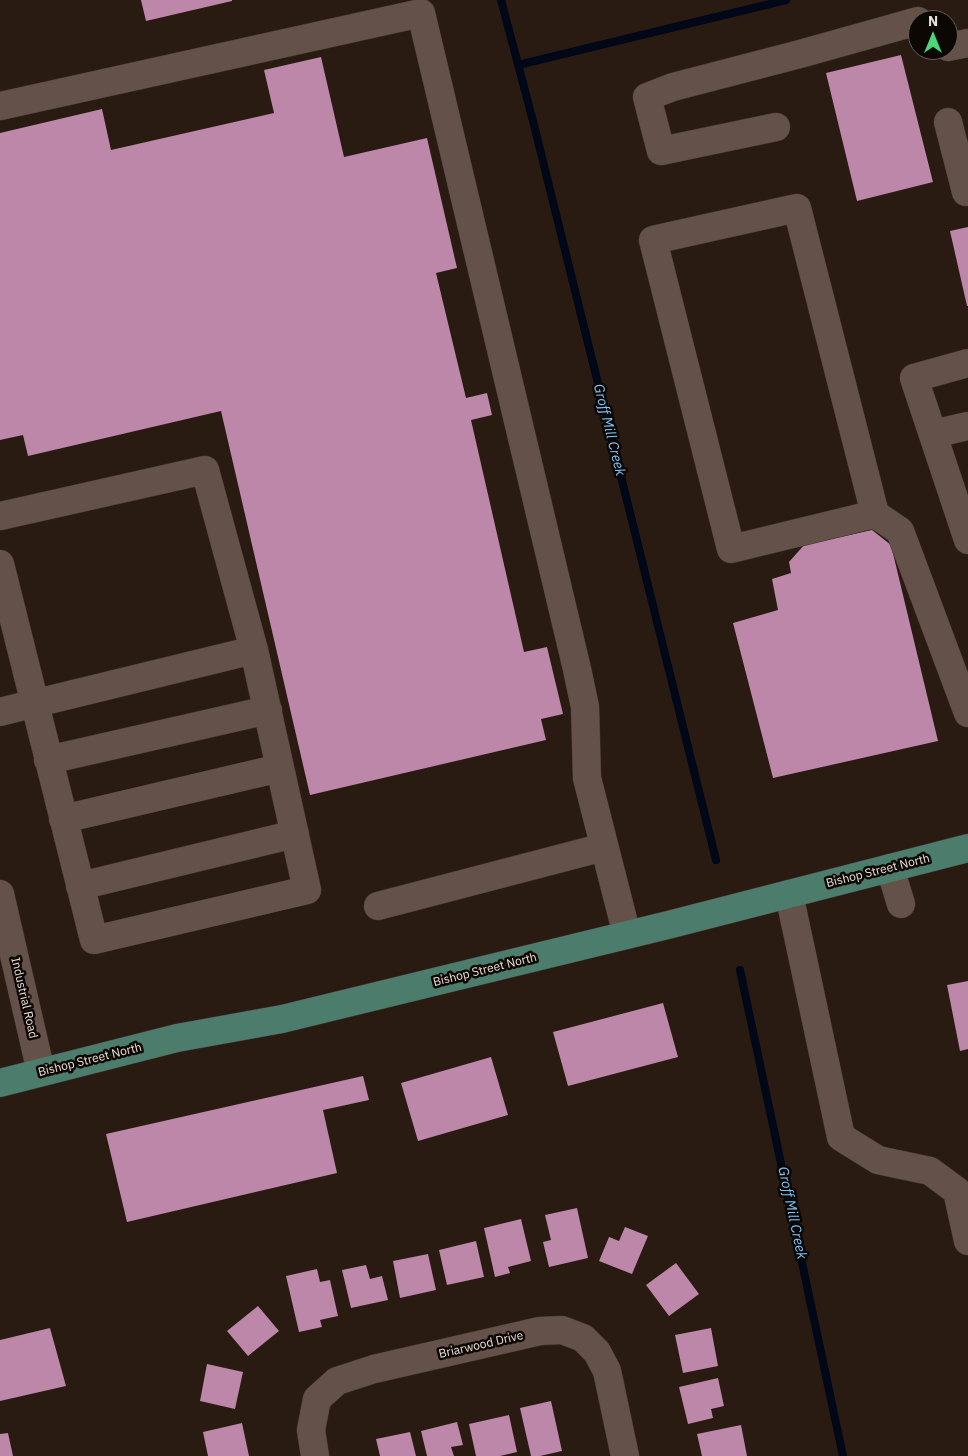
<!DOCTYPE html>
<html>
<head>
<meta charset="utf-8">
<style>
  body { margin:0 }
  #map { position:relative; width:968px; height:1456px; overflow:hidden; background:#291a12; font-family:"IBM Plex Sans",sans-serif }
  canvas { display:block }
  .north { position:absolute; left:908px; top:10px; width:50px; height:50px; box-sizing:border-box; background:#0d0704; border:1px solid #665e5a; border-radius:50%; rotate:0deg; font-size:14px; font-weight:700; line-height:20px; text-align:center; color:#ebe0db }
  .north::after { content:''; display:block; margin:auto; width:18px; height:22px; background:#4bd677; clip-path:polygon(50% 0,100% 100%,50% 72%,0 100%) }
</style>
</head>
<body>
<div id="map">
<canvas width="968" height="1456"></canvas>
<div class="north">N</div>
</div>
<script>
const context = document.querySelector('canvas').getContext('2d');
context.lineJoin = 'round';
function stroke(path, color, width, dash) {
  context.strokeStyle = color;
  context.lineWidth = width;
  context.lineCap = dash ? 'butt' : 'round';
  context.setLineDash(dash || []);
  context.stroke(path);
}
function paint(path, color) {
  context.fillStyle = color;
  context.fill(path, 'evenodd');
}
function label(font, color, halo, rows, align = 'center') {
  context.font = font + ' "IBM Plex Sans",sans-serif';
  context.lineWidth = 5;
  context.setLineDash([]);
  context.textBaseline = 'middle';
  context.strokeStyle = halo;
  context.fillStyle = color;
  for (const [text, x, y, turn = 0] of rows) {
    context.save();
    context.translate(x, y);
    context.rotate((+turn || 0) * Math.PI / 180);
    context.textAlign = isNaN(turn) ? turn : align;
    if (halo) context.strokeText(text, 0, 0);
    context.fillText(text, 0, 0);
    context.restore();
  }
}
stroke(new Path2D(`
  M501,0L533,121L716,860
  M518,65L786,0
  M740,970L843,1456`), '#000717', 8);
paint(new Path2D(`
  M141,0H232V1L146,21Z
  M901,55L933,182L857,201L826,73Z
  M321,57L344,157L427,138L457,268L436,273L466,398L487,393L492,415L471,420L524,652L547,647L563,714L541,719L546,740L310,795L221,411L28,456L23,435L0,440V133L102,109L111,150L274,113L264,70Z
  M968,227V306H967L950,231Z
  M872,530L891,545L938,741L773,778L733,623L778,610L772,579L791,573L789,562L804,545Z
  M968,981V1049L960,1051L947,985Z
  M663,1003L678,1057L568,1086L553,1032Z
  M491,1057L508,1115L418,1141L401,1083Z
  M363,1076L369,1100L323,1110L337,1173L127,1222L106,1134Z
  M577,1208L588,1258L549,1267L543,1242L551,1240L545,1215Z
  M521,1219L531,1261L508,1267L510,1273L495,1277L484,1228Z
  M625,1227L648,1236L632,1274L599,1261L609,1237L619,1241Z
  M476,1241L484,1277L447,1285L439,1250Z
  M428,1254L436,1290L400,1298L393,1261Z
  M676,1263L699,1294L669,1316L646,1285Z
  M366,1265L370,1279L382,1276L388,1300L351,1308L342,1270Z
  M317,1269L320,1282L330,1280L338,1316L320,1320L322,1327L299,1332L286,1276Z
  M258,1306L279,1331L248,1356L227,1331Z
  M50,1328L66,1386L0,1401V1340Z
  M711,1328L718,1366L683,1373L675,1335Z
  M207,1364L243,1372L235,1409L200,1401Z
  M718,1378L724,1406L711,1409L713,1418L688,1424L679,1387Z
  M551,1401L562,1451L540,1456H531L520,1408Z
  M509,1415L517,1452L500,1456H476L469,1424Z
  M457,1422L463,1445L451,1447L454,1456H427L421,1431Z
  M242,1423L249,1456H208L203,1432Z
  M741,1425L747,1456H702L697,1434Z
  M410,1432L416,1456H380L376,1439Z
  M8,1433L13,1456H0V1434Z`), '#bc87a8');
const minor = new Path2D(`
  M948,47L968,43
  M0,106L421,13L577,669L585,707L587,778L627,935
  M948,122L966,192
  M776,127L661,151L647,97L673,87L800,54L918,21
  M968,363L914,378L968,540
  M933,434L968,426
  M875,514L731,549L653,240L797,208L875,514L900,531L968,713
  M0,516L205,470L254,650L307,890L94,940L0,564
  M0,712L254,650
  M48,760L268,710
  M63,819L280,768
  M890,868L901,904
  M80,886L295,834
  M0,894L41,1072
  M789,894L841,1137L878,1160L930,1171L957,1191L968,1241
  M378,906L604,847
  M315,1456L311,1430L317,1399L337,1381L374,1369L540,1331L562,1330L583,1338L597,1352L607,1371L625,1456`);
const major = new Path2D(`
  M0,1083L177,1038L282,1019L668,925L968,848`);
stroke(minor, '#413531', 29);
stroke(major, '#413531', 29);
stroke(minor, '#645149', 28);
stroke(major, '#4b7c6c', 28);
label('12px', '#ebe0db', '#0d0704', [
  ["Bishop Street North",878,871,-14],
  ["Bishop Street North",485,970,-14],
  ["Industrial Road",24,998,77],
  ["Bishop Street North",90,1060,-14],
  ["Briarwood Drive",481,1345,-13]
]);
label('italic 14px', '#7bc7fe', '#0d0704', [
  ["Groff Mill Creek",609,430,76],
  ["Groff Mill Creek",792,1213,78]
]);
</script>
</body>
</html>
